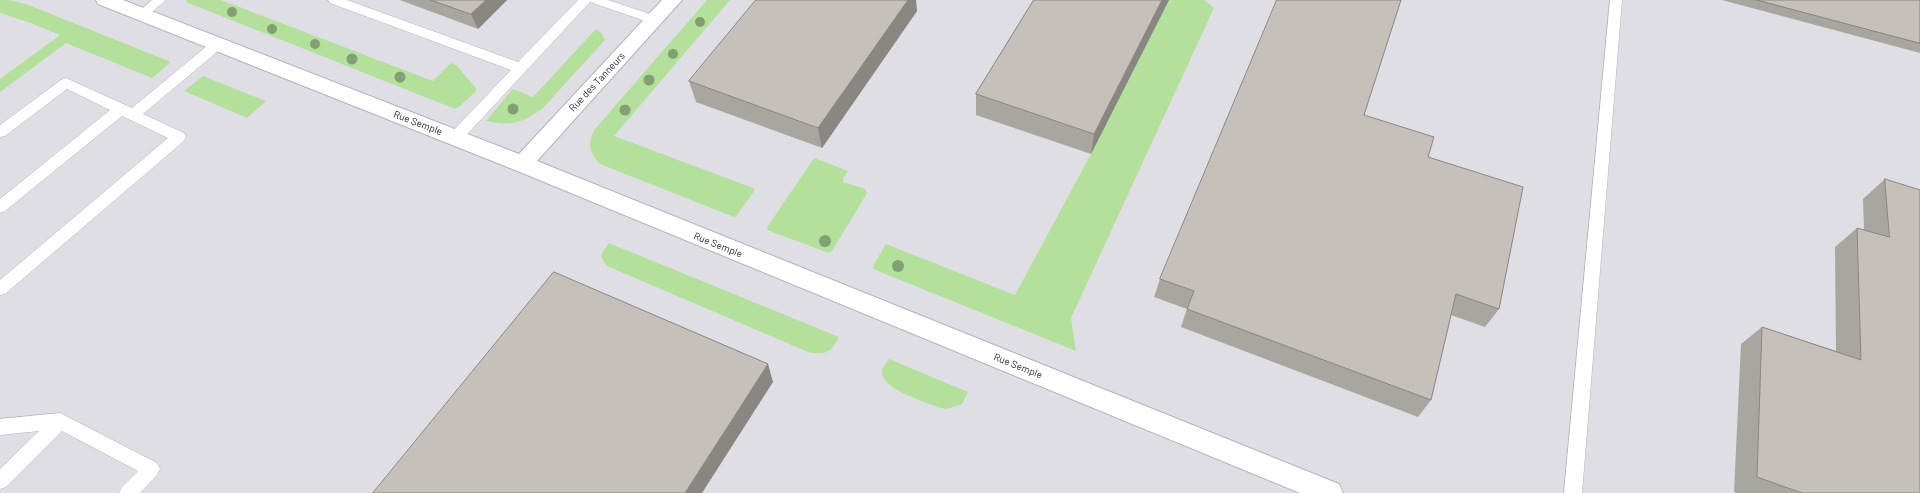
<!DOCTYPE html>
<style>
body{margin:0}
canvas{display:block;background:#ece6de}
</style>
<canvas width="1920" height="493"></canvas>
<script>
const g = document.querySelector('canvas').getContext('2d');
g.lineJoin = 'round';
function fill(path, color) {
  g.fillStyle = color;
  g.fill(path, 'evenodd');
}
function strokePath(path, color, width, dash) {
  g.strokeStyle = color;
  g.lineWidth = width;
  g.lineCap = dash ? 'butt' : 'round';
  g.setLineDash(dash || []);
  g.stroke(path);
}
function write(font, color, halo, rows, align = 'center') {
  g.font = font + ' Barlow,sans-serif';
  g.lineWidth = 3;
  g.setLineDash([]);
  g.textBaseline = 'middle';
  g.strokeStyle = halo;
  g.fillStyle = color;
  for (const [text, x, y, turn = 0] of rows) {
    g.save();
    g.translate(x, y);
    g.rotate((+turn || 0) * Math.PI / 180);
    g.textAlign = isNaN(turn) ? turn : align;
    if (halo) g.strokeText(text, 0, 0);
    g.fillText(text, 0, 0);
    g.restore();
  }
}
fill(new Path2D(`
 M0 0H1920V493H0Z`), '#e0dee5');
fill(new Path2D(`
 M0 0H10L26 4 171 62 152 78 66 43 0 92V79L60 35 33 24 0 13Z
 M187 0H221L433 81 451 63 456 65 476 88V91L460 106 455 109 186 2Z
 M707 0H730L614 136 753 188 755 190 737 215 734 217 600 164C589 152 587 144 595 129Z
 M1169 0H1204L1214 8 1071 318 1076 351 873 269 874 264 886 244 1015 295 1091 154Z
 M596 29 602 34 605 40 542 109C521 124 510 126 486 121L513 89 533 97Z
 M203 76 266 101 247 118 184 91Z
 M814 158 848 171 843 179V182L865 189 867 193 832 251 829 253 767 230 768 226Z
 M609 243 839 337C832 352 825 356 808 352L607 266 603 260 601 255Z
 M889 359 968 392 962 404 947 409 941 408C928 403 879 389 882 370 883 367 887 362 889 359Z`), '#b3e19c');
const lane = new Path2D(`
 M152 0H166L146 17H138L136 14Z
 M328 0H347L518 62 578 0H608L659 17 660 20 659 23 654 24 590 2 460 142 455 143 450 142 448 138 450 134 511 70 330 3Z
 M1610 0H1622L1582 493H1564Z
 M218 39 223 41 224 44 223 47 143 114 184 133 186 137 184 141 5 294 0 295V280L168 138 122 116 5 211 0 213V199L110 110 67 89 5 136 0 137V125L61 80 66 78 132 108 213 41Z
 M60 413 157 463 160 469 157 475 140 493H119L122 487 138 471 62 431 6 487 0 489V469L39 431 0 435V419Z`);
const street = new Path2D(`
 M96 0H123L519 154 662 0H682L537 161 1339 484 1343 493H1300L515 170 98 4Z`);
strokePath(lane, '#b1b4be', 1);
strokePath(street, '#b1b4be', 2);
fill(lane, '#fff');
fill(street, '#fff');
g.fillStyle = '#82a073';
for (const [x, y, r] of [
 [232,12,5],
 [700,22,5],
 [272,29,5],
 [315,44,5],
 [673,54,5],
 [352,59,5.5],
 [400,77,5.5],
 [649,80,5.5],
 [513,109,5.5],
 [625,110,5.5],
 [825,241,6],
 [898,266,6]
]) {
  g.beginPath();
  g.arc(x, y, r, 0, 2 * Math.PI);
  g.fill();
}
fill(new Path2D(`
 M400 0H507L478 29Z
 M1034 0H1169L1091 154 976 115V94Z
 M1722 0H1920V53Z
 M917 11 822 148 696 102 689 81Z
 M1364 115 1428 157 1499 309 1485 327 1451 315 1431 400 1418 417 1181 327 1187 309 1154 297 1160 279Z
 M1885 179 1920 493H1737L1734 492 1741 344 1762 327 1836 351 1835 247 1857 228 1864 230 1863 199Z`), '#a9a59f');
fill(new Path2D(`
 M486 0H507L478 29 471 14Z
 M908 0H916L917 11 822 148 818 128Z
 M1162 0H1169L1091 154 1094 134Z
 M768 364 773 382 702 493H685Z`), '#8a8682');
const building = new Path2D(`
 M431 0H486L471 14Z
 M756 0H908L818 128 689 81Z
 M1034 0H1162L1094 134 976 94Z
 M1277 0H1401L1364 115 1434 137 1428 157 1523 187 1499 309 1456 294 1431 400 1187 309 1194 291 1160 279Z
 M1757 0H1920V43Z
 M1885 179 1920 190V493H1802L1757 477 1762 327 1861 360 1857 228 1889 237Z
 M554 272 768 364 685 493H373Z`);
fill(building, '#c5c0b9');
strokePath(building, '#8a8682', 1);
write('10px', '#2b2b2b', '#fff', [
 ["Rue des Tanneurs",597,82,-47],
 ["Rue Semple",418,123,21],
 ["Rue Semple",718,245,22],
 ["Rue Semple",1018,366,22]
]);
</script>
